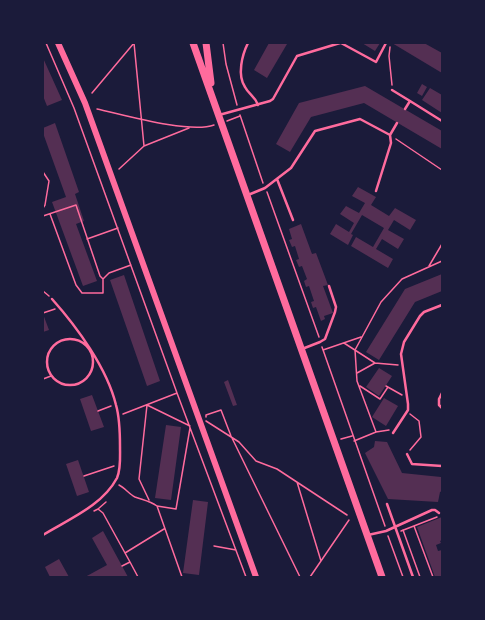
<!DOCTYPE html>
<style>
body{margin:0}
#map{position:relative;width:485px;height:620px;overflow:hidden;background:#1b1b3a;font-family:Raleway,sans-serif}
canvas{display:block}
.frame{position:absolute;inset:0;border:44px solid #1b1b3a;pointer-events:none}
</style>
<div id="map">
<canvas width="485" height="620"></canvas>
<div class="frame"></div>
</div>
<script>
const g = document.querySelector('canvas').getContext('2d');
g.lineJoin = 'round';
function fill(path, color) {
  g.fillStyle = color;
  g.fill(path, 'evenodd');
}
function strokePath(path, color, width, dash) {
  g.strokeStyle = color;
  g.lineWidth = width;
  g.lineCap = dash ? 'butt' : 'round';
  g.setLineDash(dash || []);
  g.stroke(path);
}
fill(new Path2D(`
 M269 43H290L287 44 267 78 254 70Z
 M362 43H380L375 51Z
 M392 43H424L442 53V73Z
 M43 58 62 100 47 106 43 96Z
 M422 84 427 87 422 96 417 93Z
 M365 86 442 131V149L364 103 311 117 290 152 276 144 299 103Z
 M430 88 442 95V113L422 100Z
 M55 123 79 192 75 194 84 221 76 224 97 281 83 286 52 202 66 197 43 133V128Z
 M358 187 376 197 371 205 389 216 395 208 416 220 410 230 394 220 388 230 404 239 398 249 382 239 376 249 393 259 388 268 351 246 356 237 373 247 384 228 362 215 351 234 353 235 348 245 330 234 336 224 349 232 354 223 340 214 346 206 359 213 365 203 352 196Z
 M301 224 312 254 316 253 328 285 323 286 333 313 324 316 325 319 321 321 316 307 313 308 311 302 314 301 309 286 306 287 304 281 307 279 302 266 299 267 296 260 299 259 295 246 292 247 289 240 292 239 289 229Z
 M442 274V291L415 302 379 360 366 352 405 289Z
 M124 275 160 381 147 386 110 280Z
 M43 314 49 330 43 332Z
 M379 368 392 376 379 396 366 387Z
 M228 380 237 405 233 406 224 382Z
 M92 395 104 427 91 431 80 399Z
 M384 398 398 406 386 426 372 417Z
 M166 425 181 427 171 500 155 498Z
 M375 441 387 442 402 473 441 477 442 491 440 492 438 502 388 499 365 453 374 447Z
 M78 460 89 492 77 496 66 464Z
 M193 500 208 502 199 575 183 573Z
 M442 517V540L440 541 441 543 436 545 438 551 442 550V577H435L417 527Z
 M103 531 128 577H85L107 565 92 538Z
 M59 559 69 577H50L45 567Z`), '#542f53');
strokePath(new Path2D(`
 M46 43 74 108 177 393 246 577
 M223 43 226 64 237 105
 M390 47 389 56 392 85
 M92 93 134 43
 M97 109C124 115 190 134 214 125
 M240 115 263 183
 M227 121 240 116
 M396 139 442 170
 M144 146 189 128
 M119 169 144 146 134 43
 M43 172 49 181 45 205 43 208
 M267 192 319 337
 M50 214 76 285 82 293H103V279L109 273 131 265
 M43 216 76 205 100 276 103 279
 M87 239 118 228
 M429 266 442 244
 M43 291 49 296
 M43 313 55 309
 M344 343 375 363 398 365
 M322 347 385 526
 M323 350 361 337
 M357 373 375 363
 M43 379 51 376
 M360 386 380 399 388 387
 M386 386 402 395
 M147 405 139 479 149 500
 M147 405 190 426
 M98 411 111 406
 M123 414 177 393
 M410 414 419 421 421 437 410 450
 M206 417V415L221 410 231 436 300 577
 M206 421 239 442 256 461 277 469 347 515
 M376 432 357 381 355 350 381 302 402 279 442 261
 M341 439 352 436
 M354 441 376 432 389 430
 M84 476 114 466
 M297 482 321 561
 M119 485C125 488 129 494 135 497 143 500 150 501 157 506L182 577
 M157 506 176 509 190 428
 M98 509 106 502
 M94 511 98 509 103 513 130 562
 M414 526 433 577
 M403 530 420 577
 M401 531 437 517
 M388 536 403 577
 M214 546 236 550
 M125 553 164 529
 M122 566 130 562 138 577
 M310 577 349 520`), '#ff6b9d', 1.5);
strokePath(new Path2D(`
 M248 43C242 55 237 75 245 87 249 95 255 96 258 105
 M341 43 376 62 386 43
 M392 90 410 101
 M405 109 410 101 442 121
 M219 115 270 101 273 99 297 56 340 43
 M277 179 293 220
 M376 191 391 143 390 135 397 123
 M248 195 265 188 291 168 315 131 360 119 390 135
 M47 362a23 23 0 1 1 46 0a23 23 0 1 1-46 0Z
 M302 349 320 342 325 339 335 312 336 307 329 286
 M442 393 439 399V405L442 408
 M393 433 408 410V404L401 354 404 342 420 316 424 312 442 305
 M407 454 412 464 442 466
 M387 504 413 577
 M43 535C69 519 102 506 117 478 121 469 120 457 120 447 120 433 120 419 116 405 107 368 77 327 52 299
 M368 535 386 531 432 510H435L439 513`), '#ff6b9d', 2.5);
strokePath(new Path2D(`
 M58 43 85 103 256 577`), '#ff6b9d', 6);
strokePath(new Path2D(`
 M193 43 382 577
 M206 43 211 83`), '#ff6b9d', 7);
</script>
